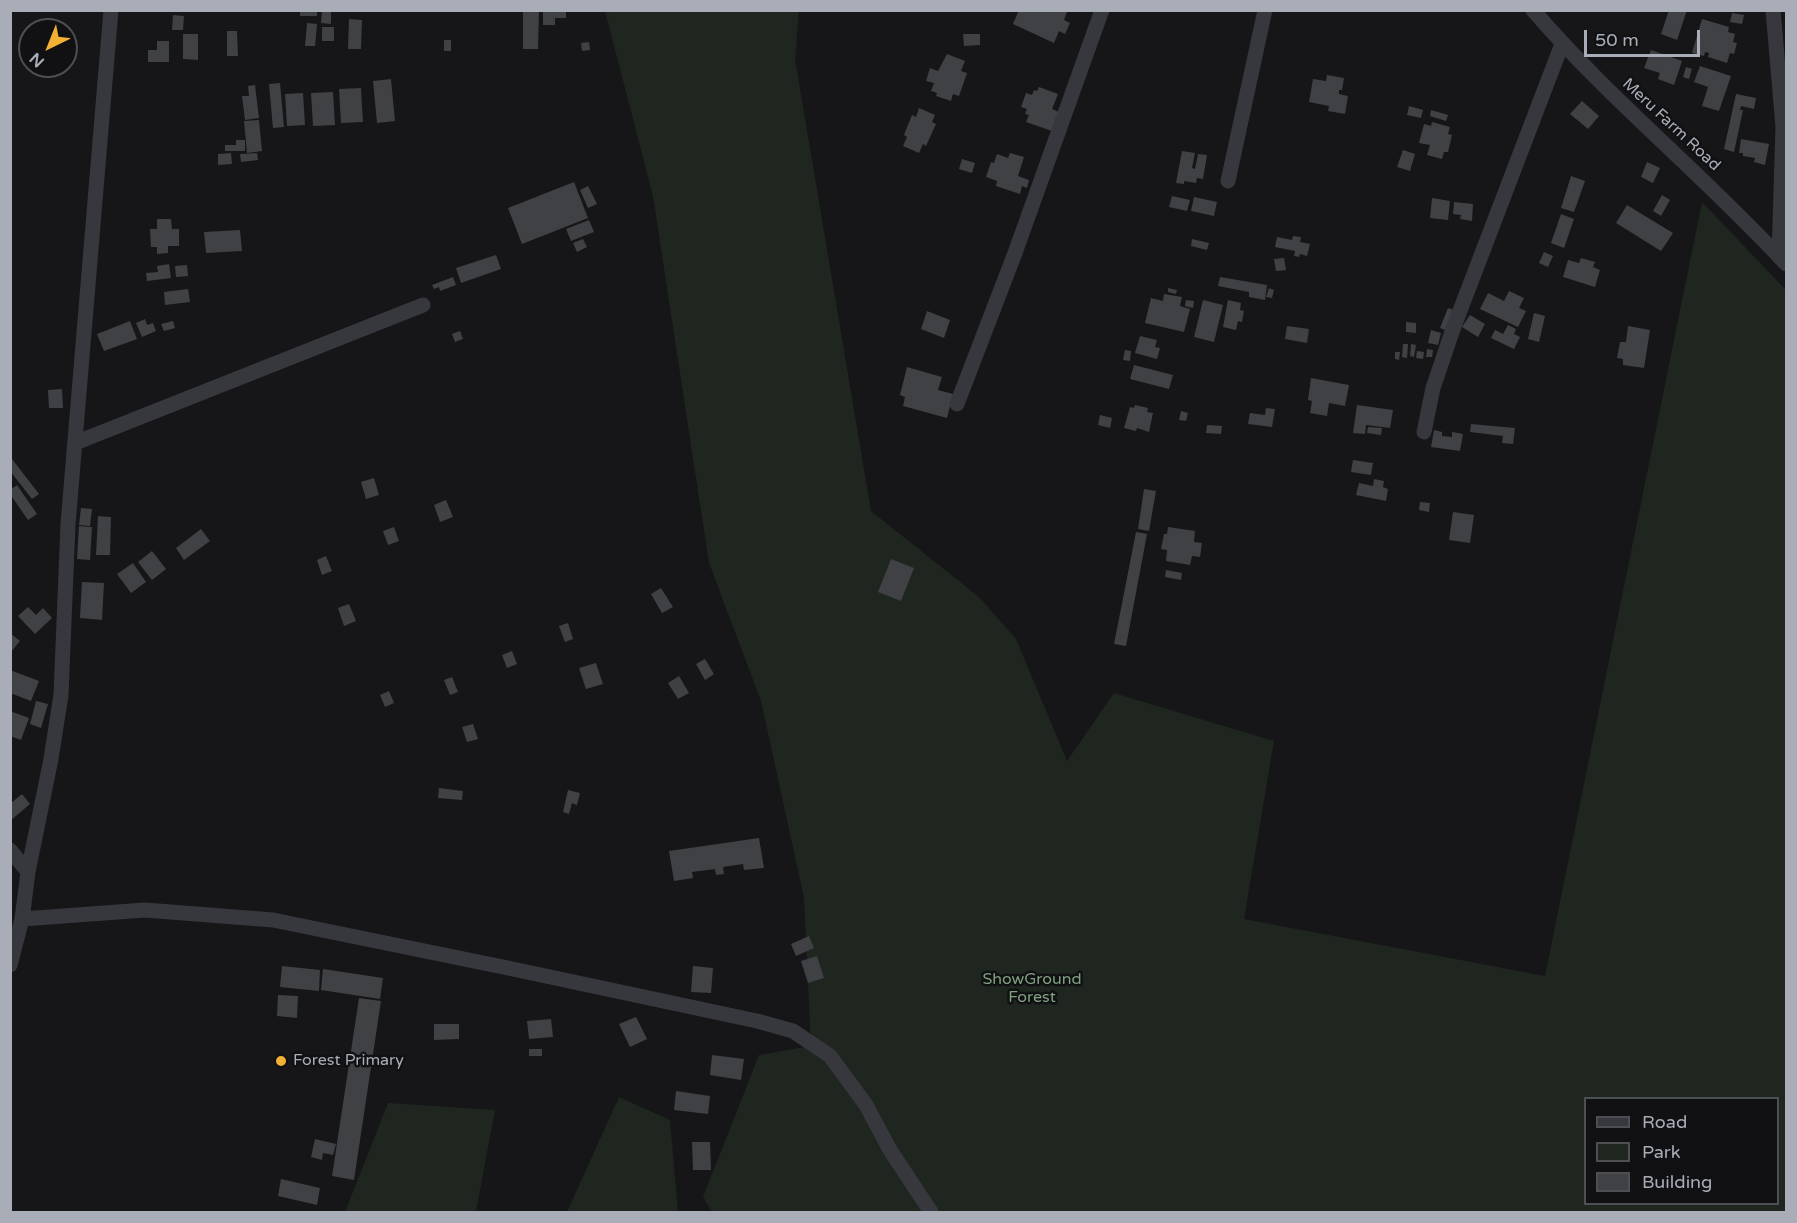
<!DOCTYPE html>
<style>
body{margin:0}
#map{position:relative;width:1797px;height:1223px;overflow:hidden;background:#161618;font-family:"Varela Round",sans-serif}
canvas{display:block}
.frame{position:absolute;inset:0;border:12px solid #a8adb8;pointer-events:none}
.legend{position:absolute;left:1584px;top:1097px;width:195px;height:108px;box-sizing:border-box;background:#111113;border:2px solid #4d4f55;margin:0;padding:8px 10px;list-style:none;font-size:18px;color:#a8adb8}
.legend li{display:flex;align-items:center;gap:12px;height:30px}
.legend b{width:30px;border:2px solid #4d4f55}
.north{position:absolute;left:18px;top:18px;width:60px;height:60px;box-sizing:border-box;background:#111113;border:2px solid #4d4f55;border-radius:50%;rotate:223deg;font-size:16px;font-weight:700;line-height:24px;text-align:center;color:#a8adb8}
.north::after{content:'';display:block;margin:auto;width:21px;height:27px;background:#f2b134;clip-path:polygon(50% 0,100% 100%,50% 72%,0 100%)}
.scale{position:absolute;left:1584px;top:30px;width:116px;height:27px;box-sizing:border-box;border:3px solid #a8adb8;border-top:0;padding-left:8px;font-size:18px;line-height:21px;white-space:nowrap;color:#a8adb8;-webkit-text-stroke:4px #111113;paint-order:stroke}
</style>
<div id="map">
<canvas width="1797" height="1223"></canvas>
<div class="frame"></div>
<ul class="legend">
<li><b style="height:8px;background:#37383d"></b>Road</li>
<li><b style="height:16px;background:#1e261f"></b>Park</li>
<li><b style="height:16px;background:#404145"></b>Building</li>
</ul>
<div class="north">N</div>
<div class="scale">50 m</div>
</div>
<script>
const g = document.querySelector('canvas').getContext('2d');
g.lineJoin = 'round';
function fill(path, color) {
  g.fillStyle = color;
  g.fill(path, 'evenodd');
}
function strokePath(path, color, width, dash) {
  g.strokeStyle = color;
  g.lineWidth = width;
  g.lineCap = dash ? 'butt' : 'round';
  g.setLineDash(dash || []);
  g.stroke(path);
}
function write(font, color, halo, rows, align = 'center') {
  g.font = font + ' "Varela Round",sans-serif';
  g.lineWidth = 5;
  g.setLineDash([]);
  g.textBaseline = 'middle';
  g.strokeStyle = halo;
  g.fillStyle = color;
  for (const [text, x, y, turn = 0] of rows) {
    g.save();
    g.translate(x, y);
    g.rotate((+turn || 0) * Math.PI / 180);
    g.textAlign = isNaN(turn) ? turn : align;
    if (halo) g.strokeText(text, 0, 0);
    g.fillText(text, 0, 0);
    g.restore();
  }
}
fill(new Path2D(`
 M605 11H799L795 59 871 511 979 597 1016 639 1067 761 1114 693 1274 741 1244 919 1545 976 1702 202 1786 290V1212H712L703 1197 759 1055 811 1046 804 898 761 701 709 563 653 196ZM1586 1098H1778V1204H1586Z
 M619 1097 670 1120 678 1212H567Z
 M388 1103 495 1110 476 1212H345Z`), '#1e261f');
fill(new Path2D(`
 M300 10H317V16H300Z
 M322 10H331V24L321 23Z
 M523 10H539L538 49H523Z
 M543 10H566V18H555V25H543Z
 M1019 10H1063L1067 12 1064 20 1070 23 1065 34 1059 31 1054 43 1013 24Z
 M1669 10H1687L1677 40 1661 34Z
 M1732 13 1744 15 1742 24 1730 22Z
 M173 15 184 16 183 30H172Z
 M349 19 362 20 361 49H348Z
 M1702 19 1729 27 1728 32 1735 34 1733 42 1737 43 1734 54 1730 53 1727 63 1708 57 1709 53 1705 52 1704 56 1692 53Z
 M307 23 317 24 315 46H305Z
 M322 27H334V41H322Z
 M227 31H237L238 56H227Z
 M183 34H198V60L183 59Z
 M963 34H980V45L964 46Z
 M444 40H451V51H444Z
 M157 41H169V62H148V50H157Z
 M589 42 590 50 582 51 581 43Z
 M1651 50 1682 61 1674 85 1658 79 1660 73 1644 68Z
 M947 54 965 61 961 71 967 73 959 96 953 94 951 101 936 96 937 93 931 91 934 83 926 81 930 68 938 71Z
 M1700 66 1731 76 1719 111 1702 106 1708 87 1694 82Z
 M1686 67 1692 69 1689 79 1683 77Z
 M1327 75 1344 78 1342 90H1339V94L1348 96 1345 114 1328 111 1329 106 1309 102 1313 79 1326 81Z
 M391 79 395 121 377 123 373 81Z
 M280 83 284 127 273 128 269 84Z
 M255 85 259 118 245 120 242 96H249L248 86Z
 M1039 87 1058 94 1052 109 1059 112 1052 131 1026 122 1029 115 1025 114 1027 109 1021 107 1026 93 1032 95 1034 90 1037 91Z
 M361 88 363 122 341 123 339 89Z
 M333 92 335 125 313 126 311 93Z
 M303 93 305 125 287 126 285 94Z
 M1736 94 1756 98 1754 109 1741 106 1740 110H1743L1734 152 1724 149Z
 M1582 101 1599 116 1588 129 1570 114Z
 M1409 106 1423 110 1421 118 1407 115Z
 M919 108 935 115 932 122 936 124 926 146 923 144 919 153 903 146 907 137 904 135 912 115 916 117Z
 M1431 110 1448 115 1446 121 1430 116Z
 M259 120 262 151 247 153 244 121Z
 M1432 122 1450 127 1448 134 1452 135 1448 152H1444L1442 159 1427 155 1430 145 1419 143 1424 124 1431 126Z
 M1741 139 1769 144 1765 165 1754 162 1755 158 1743 156V153H1739Z
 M236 140H245V151H225V145H236Z
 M1403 150 1415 154 1410 171 1397 167Z
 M1182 151 1195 153 1192 168 1195 169 1198 154 1207 155 1203 179 1197 178 1196 183 1184 181V184L1176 183Z
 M231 153 232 164 218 165V154Z
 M257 153 258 160 241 162 240 154Z
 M1010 153 1024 157 1018 176 1029 180 1027 188 1022 186 1020 194 996 186 997 181 986 177 991 162 994 163 997 154 1008 158Z
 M962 159 975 163 972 173 959 169Z
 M1647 162 1660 168 1653 183 1641 177Z
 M1571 176 1585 181 1574 212 1561 208Z
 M574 182 588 218 522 244 508 208Z
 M588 186 597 204 588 208 580 190Z
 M1662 195 1670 200 1661 216 1653 211Z
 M1172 196 1190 200 1187 211 1169 207Z
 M1194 197 1217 202 1214 216 1191 211Z
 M1432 198 1450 201 1448 220 1430 218Z
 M1454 202 1473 204 1472 221 1460 219 1461 215 1453 214Z
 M1627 205 1673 233 1661 251 1616 223Z
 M1561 214 1574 219 1564 248 1551 243Z
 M157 219H171L172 229H179V246H168V253L157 254V247H151L150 229H157Z
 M589 220 594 232 571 241 566 229Z
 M240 230 242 251 206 253 204 232Z
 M1293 236 1301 237 1300 242 1310 244 1307 256 1300 254 1299 257 1294 256 1295 251 1275 247 1277 237 1292 240Z
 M583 239 587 247 577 252 573 243Z
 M1192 239 1209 243 1207 250 1191 246Z
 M1544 252 1553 256 1548 267 1539 263Z
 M496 255 501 269 461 283 456 268Z
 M1284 258 1286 270 1276 271 1274 259Z
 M1581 258 1595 262 1593 267 1600 270 1595 287 1563 277 1568 260 1579 263Z
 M169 264 171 278 147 281 146 273 158 272 157 266Z
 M187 265 188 276 176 277 175 266Z
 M453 277 456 285 440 291 439 287 434 289 432 285Z
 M1220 277 1267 285 1265 300 1249 297V292L1218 286Z
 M1168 288 1177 290 1176 294 1168 292Z
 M1269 288 1274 290 1272 298 1266 297Z
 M188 289 190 302 165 305 164 292Z
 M1509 291 1524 298 1519 308 1526 311 1518 327 1480 309 1488 293 1504 301Z
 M1164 294 1182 297 1180 306 1190 309 1184 332 1145 323 1151 298 1163 301Z
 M1186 300 1194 301 1193 308 1185 306Z
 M1203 300 1223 305 1214 342 1194 337Z
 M1228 300 1241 303 1240 310 1244 311 1242 322 1238 321 1236 330 1223 327Z
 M1448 308 1457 311 1448 331 1440 328Z
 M927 311 950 320 944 338 921 329Z
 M1534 313 1545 316 1539 342 1528 339Z
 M1470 315 1485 324 1478 337 1462 327Z
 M145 319 147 325 153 323 156 331 142 337 136 323Z
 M130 321 137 339 104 351 97 334Z
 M173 321 175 328 164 331 161 324Z
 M1406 322 1416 323V333L1406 332Z
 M1508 325 1516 329 1514 334 1520 337 1514 349 1491 338 1495 330 1503 334Z
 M1287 326 1309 329 1307 343 1285 339Z
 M1628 326 1650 330 1644 368 1623 365V359L1617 358 1620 342H1626Z
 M1431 330 1441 333 1438 345 1428 343Z
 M460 331 463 339 455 342 452 334Z
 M1140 336 1157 340 1155 347 1160 348 1157 359 1135 353Z
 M1403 344H1408L1407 358 1402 357Z
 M1411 344 1416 345 1414 357 1410 356Z
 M1427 349 1433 350 1432 357H1426Z
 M1125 350 1131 351 1130 361 1123 360Z
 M1417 351 1424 352 1423 359 1416 358Z
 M1395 352H1400L1399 360 1395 359Z
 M1134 365 1173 375 1169 389 1130 379Z
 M907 367 942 377 938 390 953 394 947 418 903 406 905 397 900 395Z
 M1311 378 1349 385 1345 406 1329 403 1327 416 1310 413 1312 401 1308 400Z
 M62 389 63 408H49L48 390Z
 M1135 405 1148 408 1147 412 1153 413 1149 432 1137 428 1136 431 1124 428 1130 407 1134 408Z
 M1357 405 1393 410 1390 428 1366 425 1365 434 1353 433Z
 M1266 408 1275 409 1272 427 1248 424 1250 413 1265 415Z
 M1181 411 1188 413 1186 421 1179 420Z
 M1100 415 1112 418 1110 428 1098 425Z
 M1471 424 1515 428 1513 444 1502 443 1503 436 1470 432Z
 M1207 425 1222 426 1221 434 1206 433Z
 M1368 427 1382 428 1381 435 1367 433Z
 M1434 430 1442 432V436L1452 437V432L1463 434 1460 451 1431 447Z
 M12 459 39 494 32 499 10 471Z
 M1353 460 1373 463 1371 475 1351 472Z
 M374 478 379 495 366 499 361 482Z
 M1374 479 1384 481 1383 487 1388 489 1386 501 1356 495 1359 483 1373 486Z
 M17 485 37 514 28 520 10 494V490Z
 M1144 489 1156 491 1149 531 1138 529Z
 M446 500 453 517 440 522 434 505Z
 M1420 502 1430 503 1429 512 1419 510Z
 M81 508 92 509 90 526 79 525Z
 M1453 512 1474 515 1470 543 1449 540Z
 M98 516 111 517 110 555H96Z
 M79 526 92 527 90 560 77 559Z
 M394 527 399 541 388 545 383 531Z
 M1168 527 1195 531 1194 542 1202 543 1200 557 1192 556 1190 565 1166 561 1167 550 1161 549 1164 534H1167Z
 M201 529 210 541 184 560 176 548Z
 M1136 532 1147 534 1126 646 1114 644Z
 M152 551 166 569 152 580 138 562Z
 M326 556 332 571 322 575 317 560Z
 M891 559 914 568 901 601 878 592Z
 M133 563 146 582 131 593 117 574Z
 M1166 570 1182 573 1181 580 1165 577Z
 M82 582 104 583 102 620 80 618Z
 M661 588 673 607 662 613 651 594Z
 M349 604 356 621 344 626 338 608Z
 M28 607 36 615 43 608 52 618 35 634 18 616Z
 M568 623 573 639 565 642 559 626Z
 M10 633 20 641 10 653Z
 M512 651 517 664 507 668 502 655Z
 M705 659 714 674 705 680 696 664Z
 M596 663 603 684 586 689 579 668Z
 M10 670 39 681 31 701 10 693Z
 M679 676 689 693 678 699 668 683Z
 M452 677 458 692 450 695 444 680Z
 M389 691 394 703 385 707 380 695Z
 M36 701 48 704 41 728 30 724Z
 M10 711 29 718 21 740 10 736Z
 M473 724 478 739 467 742 462 727Z
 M439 788 463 791 462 800 438 798Z
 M568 790 580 793 577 805 572 803 569 814 563 812Z
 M22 794 30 804 10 821V804Z
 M759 838 764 868 744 870 743 864 723 867 724 874 716 875 715 869 692 872 693 878 674 881 669 851Z
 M809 936 814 948 796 956 791 944Z
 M817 956 824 978 808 983 801 961Z
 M282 966 320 970 319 991 280 987Z
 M693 966 713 968 711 993 691 992Z
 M323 969 383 978 380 999 321 990Z
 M278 995 298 996 297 1018 277 1016Z
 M359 998 381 1001 354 1180 332 1176Z
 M636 1017 647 1039 630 1047 619 1024Z
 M551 1019 553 1037 529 1039 527 1021Z
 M434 1024H459V1039L434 1040Z
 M529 1049H542V1056H529Z
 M712 1055 744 1059 741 1080 710 1075Z
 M676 1091 710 1096 708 1114 674 1110Z
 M315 1139 336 1144 333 1155 323 1153 322 1160 311 1157Z
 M692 1142H710L711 1170H693Z
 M281 1179 320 1188 317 1205 278 1196Z`), '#404145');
strokePath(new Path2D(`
 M1533 10C1611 101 1705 176 1786 264
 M1773 10 1783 127 1779 256
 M1228 181 1265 10
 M957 404 1015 253 1102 10
 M1424 432 1433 388 1453 329 1562 44
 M75 443 423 305
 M10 850 28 872
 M22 919 145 910 273 920 508 968 757 1021 793 1031 830 1056 866 1105 890 1150 931 1212
 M10 965 22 919 28 872 51 759 61 695 68 524 111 10`), '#37383d', 15);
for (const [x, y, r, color] of [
 [281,1061,6,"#f2b134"]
]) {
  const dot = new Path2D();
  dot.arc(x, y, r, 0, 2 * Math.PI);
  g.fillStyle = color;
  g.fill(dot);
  strokePath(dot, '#111113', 2);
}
write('16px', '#a8adb8', '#111113', [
 ["Meru Farm Road",1671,125,43]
]);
write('16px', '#7fa381', '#111113', [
 ["ShowGround",1032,980],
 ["Forest",1032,998]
]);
write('16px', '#a8adb8', '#111113', [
 ["Forest Primary",293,1061]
], 'left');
</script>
